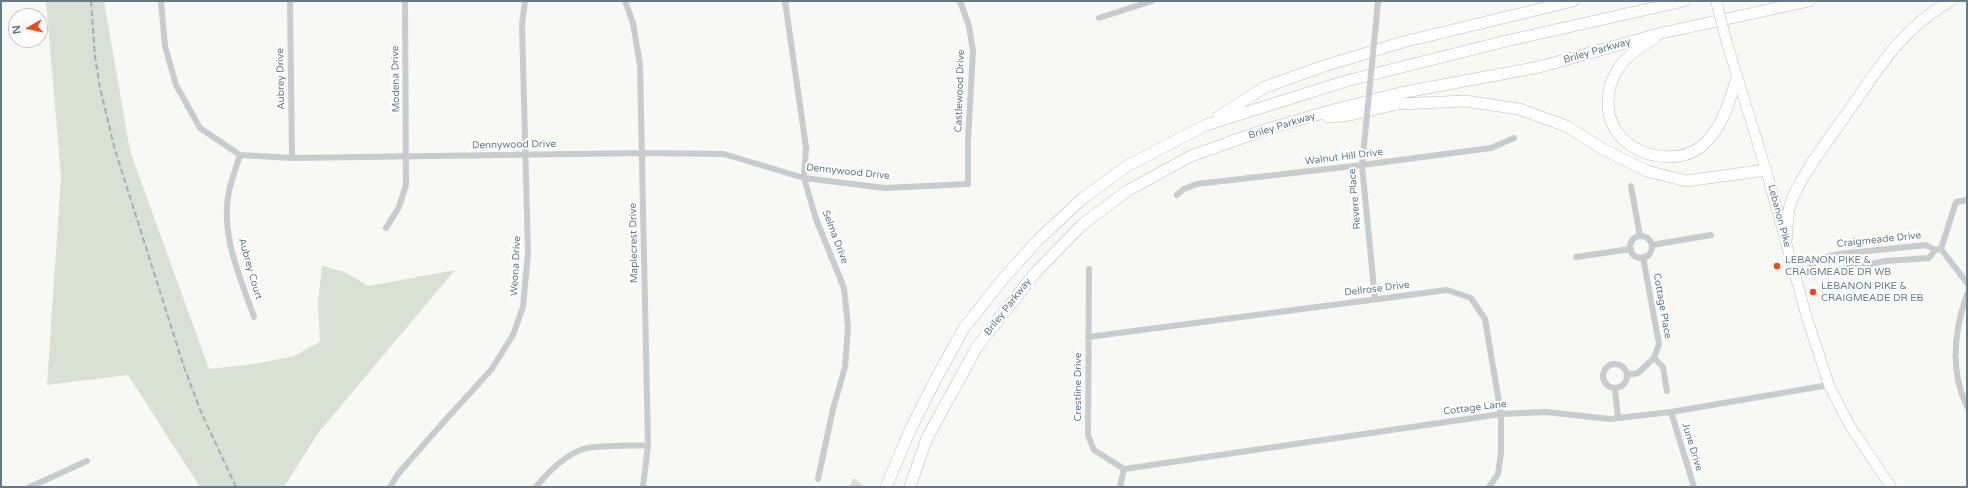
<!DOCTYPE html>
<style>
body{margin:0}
#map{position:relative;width:1968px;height:488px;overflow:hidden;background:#f8f8f5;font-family:"Varela Round",sans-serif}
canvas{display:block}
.frame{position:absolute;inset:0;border:2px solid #647989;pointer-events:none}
.north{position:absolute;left:8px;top:8px;width:40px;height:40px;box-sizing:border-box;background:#fff;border:1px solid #c1c9d0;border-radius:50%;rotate:262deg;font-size:11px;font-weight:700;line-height:16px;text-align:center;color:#647989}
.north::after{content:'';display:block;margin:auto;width:14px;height:18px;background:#f54818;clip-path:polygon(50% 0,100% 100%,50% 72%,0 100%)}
</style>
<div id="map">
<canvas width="1968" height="488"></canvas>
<div class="frame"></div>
<div class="north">N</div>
</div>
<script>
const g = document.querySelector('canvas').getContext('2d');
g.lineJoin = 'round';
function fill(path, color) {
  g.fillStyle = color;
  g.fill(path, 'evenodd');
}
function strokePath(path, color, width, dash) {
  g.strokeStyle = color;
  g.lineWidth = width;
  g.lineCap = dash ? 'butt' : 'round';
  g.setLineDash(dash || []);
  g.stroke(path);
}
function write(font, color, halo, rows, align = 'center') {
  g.font = font + ' "Varela Round",sans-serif';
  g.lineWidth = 4;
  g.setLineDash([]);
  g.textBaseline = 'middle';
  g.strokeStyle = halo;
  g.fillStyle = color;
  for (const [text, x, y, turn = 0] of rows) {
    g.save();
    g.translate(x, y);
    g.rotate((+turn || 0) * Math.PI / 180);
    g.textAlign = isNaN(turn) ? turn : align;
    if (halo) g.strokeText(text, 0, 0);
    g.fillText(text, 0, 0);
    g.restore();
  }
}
fill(new Path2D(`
 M46 1H104L130 151 209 369 254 364 294 356 320 342 318 303 322 266 344 272 369 286 455 270 319 432 284 487H200L128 375 47 385 61 177Z
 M854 478 865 487H849Z`), '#d9e1d5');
const primary = new Path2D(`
 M1727 43 1766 170 1807 318 1829 385 1850 426 1891 487`);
const highway = new Path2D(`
 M1655 38C1642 46 1626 56 1618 69 1604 90 1604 121 1623 139 1645 160 1685 164 1706 142 1724 125 1730 99 1737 77
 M1218 117 1265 87 1324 66 1403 42 1573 1
 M1328 117 1350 115 1398 104 1465 101 1519 109 1566 126 1603 149 1647 171 1686 181 1766 170
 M1786 242C1787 230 1787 217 1790 205 1799 178 1826 143 1843 119 1877 72 1897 32 1950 1
 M886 487 911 428 938 375 964 328 1003 279 1038 240 1083 198 1127 166 1206 125 1346 81 1506 41 1684 1
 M910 487 927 438 977 347 1035 273 1083 224 1127 191 1191 156 1264 130 1333 110 1400 93 1539 67 1662 33 1809 1`);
strokePath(primary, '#bbbfc3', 11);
strokePath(highway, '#babec1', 12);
strokePath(new Path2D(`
 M161 1 165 46 176 85 200 128 240 155 292 158 643 153 724 154 804 178 885 188 968 184V140L973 51 969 26 960 1
 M290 1 292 158
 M625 1 633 23 640 65 648 445 643 487
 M785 1 806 147 804 178 816 219 844 288 848 327 845 367 833 409 818 479
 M1099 18 1152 1
 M1375 33 1378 1
 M1366 125 1362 165 1375 299
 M240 155C236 167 232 179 229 191 220 234 240 277 254 317
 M1631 186 1640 236
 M1177 195 1184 189 1197 184 1362 165 1491 148 1514 138
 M386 228 399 207 406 185 405 1
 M1630 247a11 11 0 1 1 22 0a11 11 0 1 1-22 0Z
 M1652 245 1711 235
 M1941 249 1956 202 1967 200
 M1576 257 1631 249
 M1643 257 1659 344 1654 358 1663 367 1667 391
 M1089 269 1088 435 1094 450 1124 469 1120 487
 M1805 272 1818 259 1839 254 1926 245 1935 250
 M1795 275 1805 272 1821 273 1886 261 1929 258 1935 250 1941 249 1967 283
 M1967 294C1954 331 1950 371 1967 407
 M1088 337 1447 290 1471 298 1485 319 1501 414V453L1498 474 1489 487
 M1603 376a12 12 0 1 1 24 0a12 12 0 1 1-24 0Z
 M1627 375 1638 373 1654 358
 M1615 389 1618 418
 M1671 412 1694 487
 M1124 469 1501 414 1546 412 1610 419 1671 412 1829 385
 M30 487 87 461
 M390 487 398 474 440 426 491 370 513 335 523 307 528 253 522 24 525 1
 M536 487C549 471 564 456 583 449 596 445 633 446 648 445`), '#c8cccf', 6);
strokePath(primary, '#fff', 10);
strokePath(highway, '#fff', 11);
strokePath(new Path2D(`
 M91 1 95 57 100 88 115 150 184 367 201 412 236 487`), '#a7aeb4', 2, [6, 3]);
const primaryBridge = new Path2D(`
 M1716 1 1727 43`);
strokePath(primaryBridge, '#bbbfc3', 11, []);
strokePath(new Path2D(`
 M1366 125 1375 33`), '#c8cccf', 6);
strokePath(primaryBridge, '#fff', 10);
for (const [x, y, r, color] of [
 [1777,266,4,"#f54818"],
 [1813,292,4,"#f54818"]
]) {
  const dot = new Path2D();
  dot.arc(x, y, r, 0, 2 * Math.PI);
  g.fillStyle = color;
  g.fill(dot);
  strokePath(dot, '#fff', 1.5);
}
write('10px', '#647989', '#fff', [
 ["Briley Parkway",1597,51,-16],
 ["Aubrey Drive",281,79,-91],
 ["Modena Drive",396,79,-91],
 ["Castlewood Drive",960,91,-88],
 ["Briley Parkway",1282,126,-17],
 ["Dennywood Drive",514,145,-1],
 ["Walnut Hill Drive",1344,157,-7],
 ["Dennywood Drive",848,172,6],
 ["Revere Place",1355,199,-95],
 ["Lebanon Pike",1779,216,75],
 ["Selma Drive",835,237,69],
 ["Craigmeade Drive",1879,240,-6],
 ["Maplecrest Drive",634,243,-91],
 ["Weona Drive",516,266,-87],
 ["Aubrey Court",250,269,74],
 ["Dellrose Drive",1377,289,-7],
 ["Cottage Place",1662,306,80],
 ["Briley Parkway",1008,307,-52],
 ["Crestline Drive",1078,387,-90],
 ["Cottage Lane",1475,408,-7],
 ["June Drive",1692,447,73]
]);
write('10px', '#647989', '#fff', [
 ["LEBANON PIKE &",1785,260],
 ["CRAIGMEADE DR WB",1785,272],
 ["LEBANON PIKE &",1821,286],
 ["CRAIGMEADE DR EB",1821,298]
], 'left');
</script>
